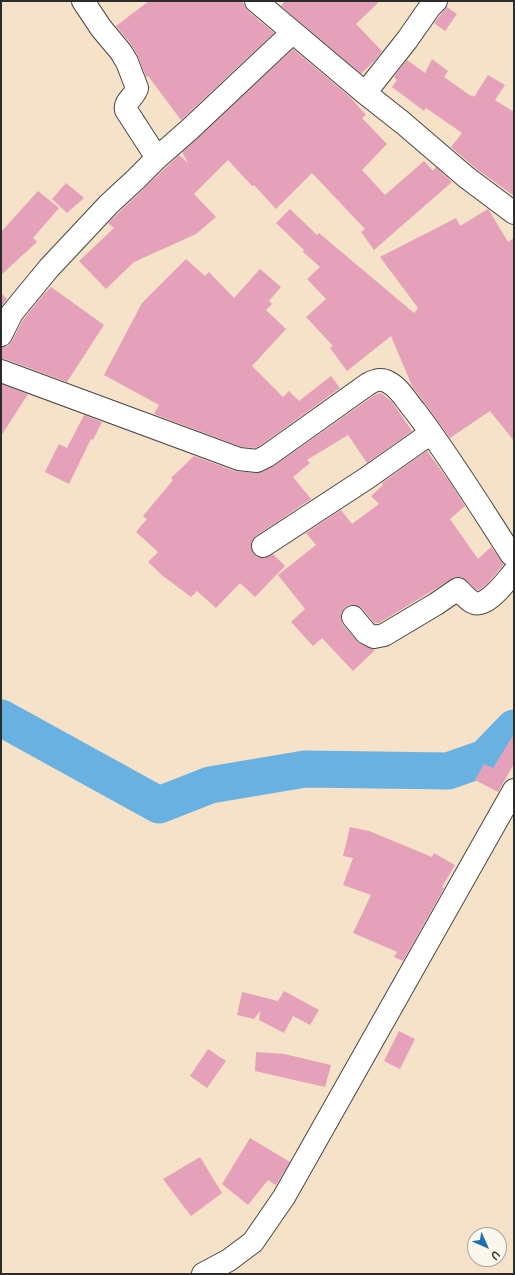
<!DOCTYPE html>
<style>
body{margin:0}
#map{position:relative;width:515px;height:1275px;overflow:hidden;background:#f5e2c8;font-family:Pangolin,sans-serif}
canvas{display:block}
.frame{position:absolute;inset:0;border:2px solid #2b2b2b;pointer-events:none}
.north{position:absolute;left:467px;top:1227px;width:40px;height:40px;box-sizing:border-box;background:#fbf7ec;border:1px solid #a8a59f;border-radius:50%;rotate:135deg;font-size:11px;font-weight:700;line-height:16px;text-align:center;color:#2b2b2b}
.north::after{content:'';display:block;margin:auto;width:14px;height:18px;background:#1f6fb2;clip-path:polygon(50% 0,100% 100%,50% 72%,0 100%)}
</style>
<div id="map">
<canvas width="515" height="1275"></canvas>
<div class="frame"></div>
<div class="north">U</div>
</div>
<script>
const g = document.querySelector('canvas').getContext('2d');
g.lineJoin = 'round';
function strokePath(path, color, width, dash) {
  g.strokeStyle = color;
  g.lineWidth = width;
  g.lineCap = dash ? 'butt' : 'round';
  g.setLineDash(dash || []);
  g.stroke(path);
}
function fill(path, color) {
  g.fillStyle = color;
  g.fill(path, 'evenodd');
}
strokePath(new Path2D(`
 M1 718 159 805 210 785 305 769 448 771 485 758 514 728`), '#69b1e1', 37);
fill(new Path2D(`
 M149 1H242L248 11 274 33 181 120 148 76 146 77 138 56 131 44 116 26Z
 M285 1H380L356 24 382 51 375 60 361 74 281 6Z
 M447 7 457 14 445 31 434 23Z
 M293 49 350 97 366 115 362 118 387 144 362 170 385 195 424 161 433 171 436 167 452 182 374 250 361 232 365 229 312 173 276 209 254 185 252 186 228 160 194 194 216 217 196 234 134 262 106 289 79 261 114 228 108 223 179 155 188 163 182 152Z
 M432 59 448 71 444 77 471 96 472 95 474 97 488 75 505 85 495 100 514 112V196L474 167 451 147 462 133 426 108 424 111 392 87 397 80 394 77 407 60 425 73Z
 M66 183 84 198 67 213 52 199Z
 M38 191 59 208 33 238 37 242 1 275V232Z
 M290 209 317 235 319 233 414 313 418 308 380 257 456 218 460 226 488 209 489 210 508 242 514 238V441L490 411 450 438 412 386 391 336 347 371 330 348 333 346 306 317 326 299 307 279 320 267 303 252 304 250 276 223Z
 M186 259 205 276 209 272 234 298 260 269 281 287 269 301 272 304 266 310 286 329 252 366 283 397 289 391 299 401 331 376 340 388 261 445 255 448 242 447 154 414 159 405 104 375 142 303Z
 M51 287 104 325 67 382 5 359H1V347L8 346 12 341 23 320 44 294Z
 M1 293 7 299 1 307Z
 M1 384 28 394 1 436Z
 M381 393 392 402 412 431 367 463 348 435 307 460 310 463 293 477 311 499 256 536 252 541 251 547 253 553 257 557 264 558 273 554 285 566 255 597 240 583 216 608 197 591 191 597 163 576 148 562 158 552 136 532 147 519 143 516 173 480 171 478 194 456 235 471 256 473 262 472 274 466 375 395Z
 M84 415 102 422 93 440 91 439 69 484 45 472 59 444 67 448Z
 M427 451 451 484 465 506 450 519 478 559 491 547 504 564 487 584 479 590H476L462 577H455L379 623H374L363 609 358 606 351 605 345 607 341 613V619L343 625 360 644 375 650 353 671 322 638 313 646 291 622 305 609 278 575 316 545 306 533 341 510 352 524 379 504 371 496 383 485 382 483Z
 M514 734V764L498 792 475 780 484 764 493 768Z
 M350 827 369 831 432 857 434 853 455 865 442 887 444 888 403 961 394 957 397 952 353 933 371 895 343 885 353 858 343 856Z
 M284 991 319 1010 310 1025 293 1016 284 1033 259 1020 260 1011 254 1019 237 1015 242 992 278 1001Z
 M399 1031 415 1039 400 1069 384 1061Z
 M208 1049 226 1061 207 1088 190 1076Z
 M256 1052 284 1054 331 1065 325 1087 255 1071Z
 M250 1138 290 1162 276 1185 268 1180 248 1205 222 1184Z
 M200 1157 222 1193 191 1216 163 1179Z`), '#e6a1ba');
const street = new Path2D(`
 M83 1 101 28 121 52 127 62 137 88C135 97 124 101 126 110L157 158
 M256 1 365 93 403 123 466 177 514 213
 M365 93 407 40 430 7 436 1
 M1 335 12 313 49 268 109 204 136 179 157 158 190 129 293 32
 M1 371 239 459 257 461 267 456 368 384C375 380 381 378 388 382 400 388 407 402 415 411 450 457 480 506 511 554L514 556
 M263 546 367 478 431 433
 M353 617 366 633 374 637 384 635 436 604 458 589C462 593 467 599 472 602 486 610 506 581 514 572
 M203 1274 229 1260 253 1242 284 1197 514 790`);
strokePath(street, '#494643', 24);
strokePath(street, '#fff', 22);
</script>
